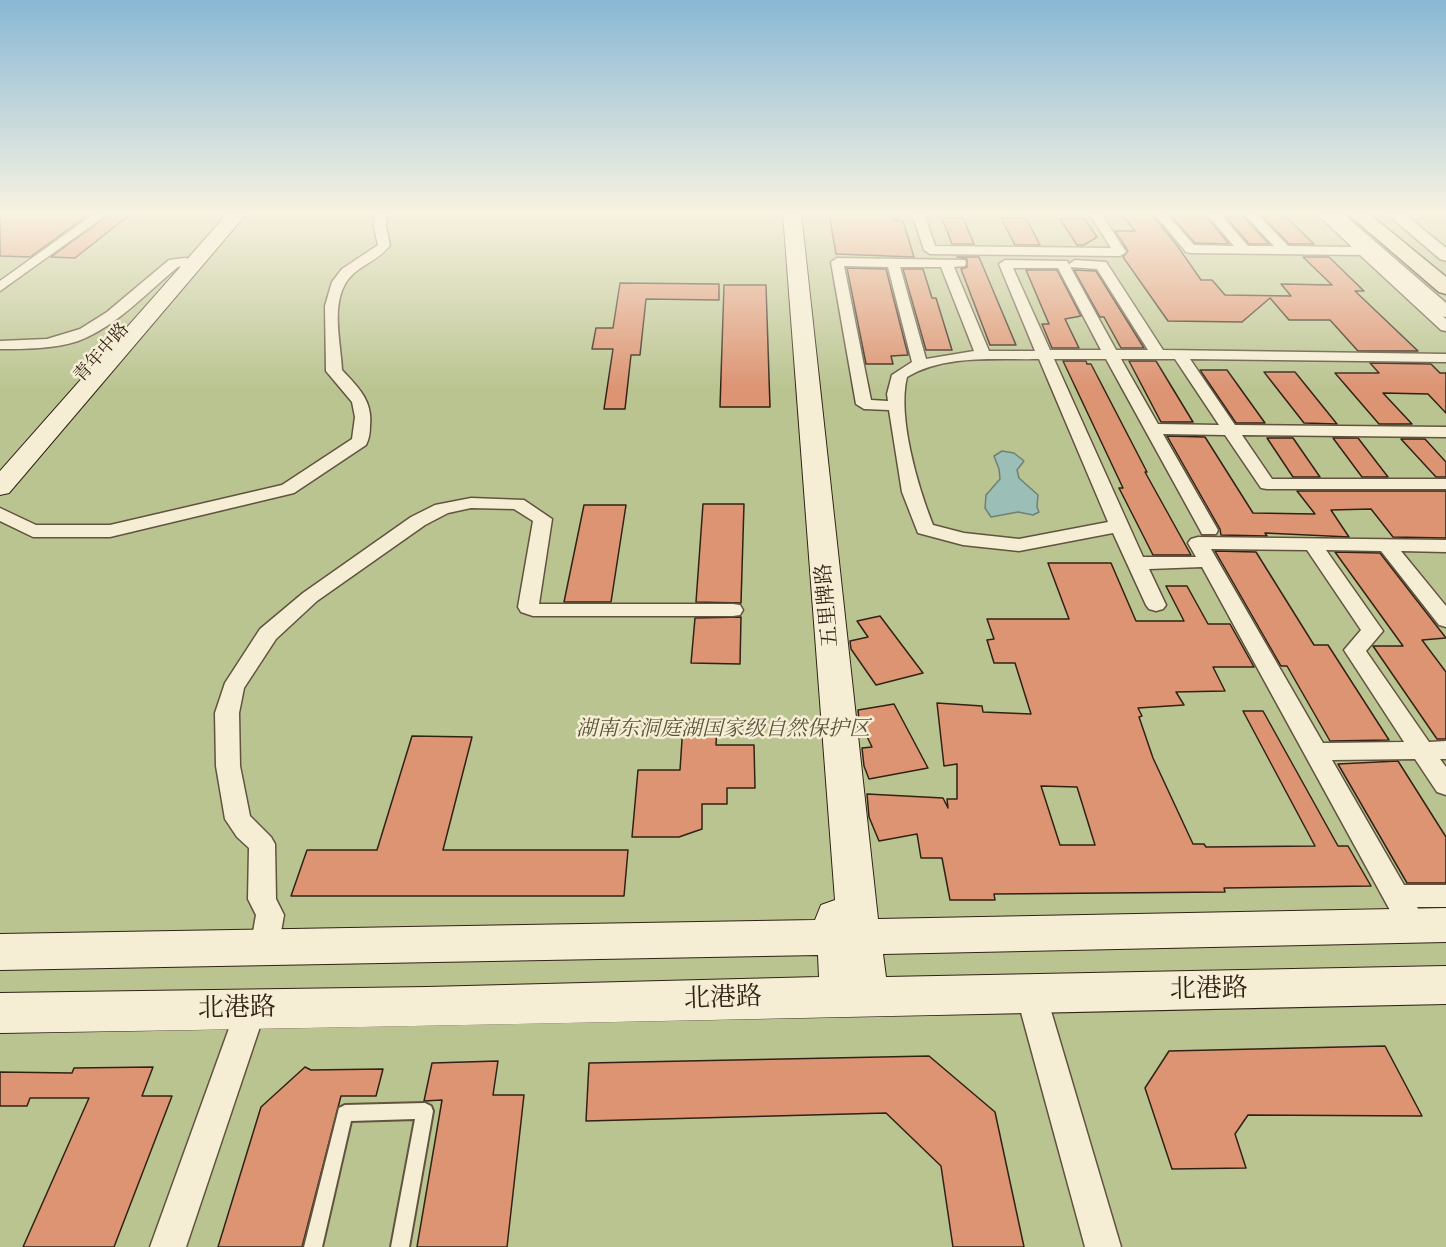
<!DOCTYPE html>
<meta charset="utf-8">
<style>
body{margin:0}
canvas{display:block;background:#f0e5bf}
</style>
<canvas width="1446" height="1247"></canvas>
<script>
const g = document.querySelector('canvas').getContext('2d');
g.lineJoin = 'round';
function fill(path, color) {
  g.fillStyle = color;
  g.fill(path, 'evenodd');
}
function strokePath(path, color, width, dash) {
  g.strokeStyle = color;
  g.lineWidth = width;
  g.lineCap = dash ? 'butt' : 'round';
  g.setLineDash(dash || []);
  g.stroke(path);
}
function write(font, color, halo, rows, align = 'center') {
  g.font = font + ' "IM FELL Great Primer","Noto Serif SC",serif';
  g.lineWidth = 5;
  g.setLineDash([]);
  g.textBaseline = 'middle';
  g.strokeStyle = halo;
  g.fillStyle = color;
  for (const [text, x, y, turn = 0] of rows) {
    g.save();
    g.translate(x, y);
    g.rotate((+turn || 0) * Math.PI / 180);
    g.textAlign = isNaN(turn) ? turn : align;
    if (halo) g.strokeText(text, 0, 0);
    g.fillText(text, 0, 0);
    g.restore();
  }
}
fill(new Path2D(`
 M0 213H1446V1247H0Z`), '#bac491');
const water = new Path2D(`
 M1002 451 1014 453 1024 461 1017 470 1019 478 1038 495 1037 507 1039 512 1033 515 1018 512 991 517 985 508 986 495 1000 479 999 469 994 456Z`);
fill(water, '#9bbeb6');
strokePath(water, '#718076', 1.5);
const building = new Path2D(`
 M0 213H91L30 257 0 256Z
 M111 213H132L75 258 51 257Z
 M829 213H892L895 221H903L914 257 836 254Z
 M1120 213H1151L1176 244 1201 280H1212L1225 295 1291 296 1281 284 1332 285 1303 257H1329L1364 291H1355L1418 351H1358L1330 320H1289L1270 298 1242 322 1168 321 1123 257 1128 251 1115 231H1135Z
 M1260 214H1283L1314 244H1289Z
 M1171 216H1206L1229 244 1195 243Z
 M1225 216H1243L1269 244H1249Z
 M942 218H963L974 244H952Z
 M1001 218H1026L1040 245H1015Z
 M1060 219H1085L1097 237 1084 245H1077Z
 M957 257H979L1016 345H990L961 269 967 267V259Z
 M847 268 886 269 908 355 891 356 893 364H866Z
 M903 269H923L932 298H936L952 350H926Z
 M1026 270H1057L1081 316 1065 319 1079 348H1052L1042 324H1049Z
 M1074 270 1096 271 1144 348H1121L1104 317H1100Z
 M620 283 719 284V300L646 299 640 355H631L625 409H604L613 349H592L596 328H613Z
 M724 285H766L770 407H720Z
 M1063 361H1086L1087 364H1091L1147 472H1145L1191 555H1153L1119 488H1123Z
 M1129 361H1156L1193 422H1161Z
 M1370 363 1431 364 1440 373H1446V413L1428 394 1383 393 1412 424H1379L1335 373H1379Z
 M1200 370H1227L1265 423H1236Z
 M1264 372H1295L1337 424 1304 423Z
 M1167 436 1205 437 1253 513 1315 514 1297 491H1446V538L1393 537 1371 509 1331 510 1349 537 1265 533 1267 536 1221 535 1220 529Z
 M1267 438H1293L1320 477H1293Z
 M1333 438H1358L1388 477H1362Z
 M1401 439H1425L1446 462V477H1436Z
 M703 504H744L741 603 696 602Z
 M584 505H626L611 602H564Z
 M1215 551 1256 552 1314 645H1328L1389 740 1330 741 1287 666H1281Z
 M1335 552 1380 553 1446 638 1422 640 1446 672V739H1437L1373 646H1403Z
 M1048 563H1111L1136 621H1184L1166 586H1187L1208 624H1230L1254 667H1213L1225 691 1176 692 1184 705 1138 708 1142 716 1139 717 1153 758 1193 844H1204L1206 847 1315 846 1243 711H1263L1338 846H1348L1371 886 1224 888 1225 892 994 894 995 900H950L942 858H921L917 834 879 841 869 817 867 794 943 798 948 808 947 799H957V764L944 766 937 703 982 706 983 712 1031 714 1015 663H994L987 640 994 639 987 619H1069ZM1041 786 1077 787 1095 845H1060Z
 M880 616 923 673 876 685 851 649 850 641 868 637 857 621Z
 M741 617 740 664 691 663 695 618Z
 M894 704 928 768 869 779 864 766 862 748 872 747 859 720 858 710Z
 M683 725H717L716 745H754L755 788H727V804H702V829L679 837H632L638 770H680Z
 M412 736 472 737 443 850H628L624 896H291L307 850H377Z
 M1398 761 1446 837V883H1407L1338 764Z
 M1385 1046 1422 1116 1248 1115 1235 1134 1246 1168 1172 1169 1145 1088 1169 1051Z
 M929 1056 995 1112 1024 1247H953L941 1166 886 1113 586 1121 589 1063Z
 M498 1061 493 1095H524L507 1247H417L442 1100 424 1101 432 1063Z
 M153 1067 142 1096H172L114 1247H23L89 1098H30L27 1106H0V1072L72 1073 74 1068Z
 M305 1067 311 1070 383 1069 376 1096H341L302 1247H218L261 1107Z`);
fill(building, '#dc9473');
strokePath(building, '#322215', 1.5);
const service = new Path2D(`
 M425 1103 431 1106 433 1111 409 1247H391L415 1119 351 1121 322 1247H304L339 1108 345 1105Z`);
const minor = new Path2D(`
 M95 213H109L0 291V281Z
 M375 213H387L386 227 390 245C380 259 365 263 353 274 328 297 341 341 342 370 358 387 373 401 370 426 370 433 369 439 366 445L294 493 110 537H33L0 521V508L36 525H110L282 485 352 439 355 417 352 402 326 371 325 306 332 282 342 269 378 245 374 227Z
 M912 213H924L935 246 1111 248 1089 213H1101L1126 252 1120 256 930 254 924 250Z
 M1154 213H1166L1194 245 1234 246 1206 213H1219L1248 246H1274L1243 213H1256L1288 246 1352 247 1316 213H1329L1366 247 1380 248 1382 251 1380 254 1375 255 1446 319V331L1441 330 1360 255 1190 253 1186 252Z
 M185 258 190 259 191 262 190 265 178 267C147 292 116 327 78 341 53 349 26 349 0 349V341L47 339 80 329 107 312 169 260Z
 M837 258 965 260 966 263 965 266 954 267 989 351H1035L999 264 1005 260 1067 261 1116 350H1148L1097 269 1070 267 1069 264 1075 260 1106 262 1163 350 1446 354V362L1190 359 1235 425 1446 427V437L1242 435 1272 479H1446V489H1267L1261 488 1225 435 1163 434 1218 530 1216 534H1202L1200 530 1106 359H1054L1143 557H1196L1188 543 1191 539 1198 537 1446 540V552L1401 551 1446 606V627L1439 625 1381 551 1326 550 1383 631 1366 651 1429 742 1446 741V759H1440L1446 767V795L1437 792 1415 759 1332 760 1404 885H1446V907H1417L1427 926 1423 934 1413 938 1403 934 1202 567 1149 569 1166 605 1163 609 1156 611 1149 609 1146 605 1113 533 1019 551 963 545 918 533 902 492 889 410 864 409 856 404 831 262ZM844 266 888 267 912 362 892 375 887 394 888 401 871 400ZM900 267H941L974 351 926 359ZM1013 268H1058L1101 350H1050ZM1039 359 1108 522 1019 539 964 533 933 525C918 487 897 417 907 377 945 354 996 360 1039 359ZM1121 359H1175L1219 425 1158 424ZM1211 549 1307 550 1361 630 1344 650 1404 742 1323 743Z
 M471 498 524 500 552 519 539 604H733L740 605 743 610 740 615 733 616H533L521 612 518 607 533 521 514 509 471 508 448 513 425 525 317 601 276 639 244 688 239 713 240 766 250 816 271 837 275 844 276 899 284 915 281 932 269 958 259 961 249 958 245 949 253 932 256 915 248 899 249 848 237 837 225 819 216 766 215 713 225 683 260 629 303 593 411 517 435 505Z
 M1031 981 1041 985 1046 994 1121 1247H1085L1016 994 1021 985Z
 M251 996 262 1000 266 1009 186 1247H150L236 1009 240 1000Z`);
const tertiary = new Path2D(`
 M1326 213H1342L1446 303V317L1440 316Z
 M1386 213H1403L1446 248V261L1440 259Z`);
const secondary = new Path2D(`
 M228 213H247L9 493 0 495V471Z
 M783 213H801L878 919 1446 908V942L883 954 886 977 1446 966V1004C964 1014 482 1026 0 1033V993L427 987 819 977 818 955 0 970V934L815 920 821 905 835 900Z`);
const primary = new Path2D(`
 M1347 213H1368L1446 277V294L1439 292Z`);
strokePath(service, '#625340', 4);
strokePath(minor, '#625340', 3);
strokePath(tertiary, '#625340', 3);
strokePath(secondary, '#322215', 2);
strokePath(primary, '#322215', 3);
fill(service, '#f5eed5');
fill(minor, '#f5eed5');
fill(tertiary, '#f5eed5');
fill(secondary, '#f5eed5');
fill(primary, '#f0e5bf');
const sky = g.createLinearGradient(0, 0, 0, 388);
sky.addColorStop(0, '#89b8d4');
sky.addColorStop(0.55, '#f8f3e2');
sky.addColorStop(1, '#f8f3e200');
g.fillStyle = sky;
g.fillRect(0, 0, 1446, 388);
write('18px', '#322215', '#f5eed5', [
 ["青年中路",102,353,-48]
]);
write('21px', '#322215', '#f5eed5', [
 ["五里牌路",828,605,-95]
]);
write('italic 21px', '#5b533a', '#f5eed5', [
 ["湖南东洞庭湖国家级自然保护区",723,730]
]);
write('26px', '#322215', '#f5eed5', [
 ["北港路",1209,990,-1],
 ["北港路",723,999,-2],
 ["北港路",237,1009,-1]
]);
</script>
